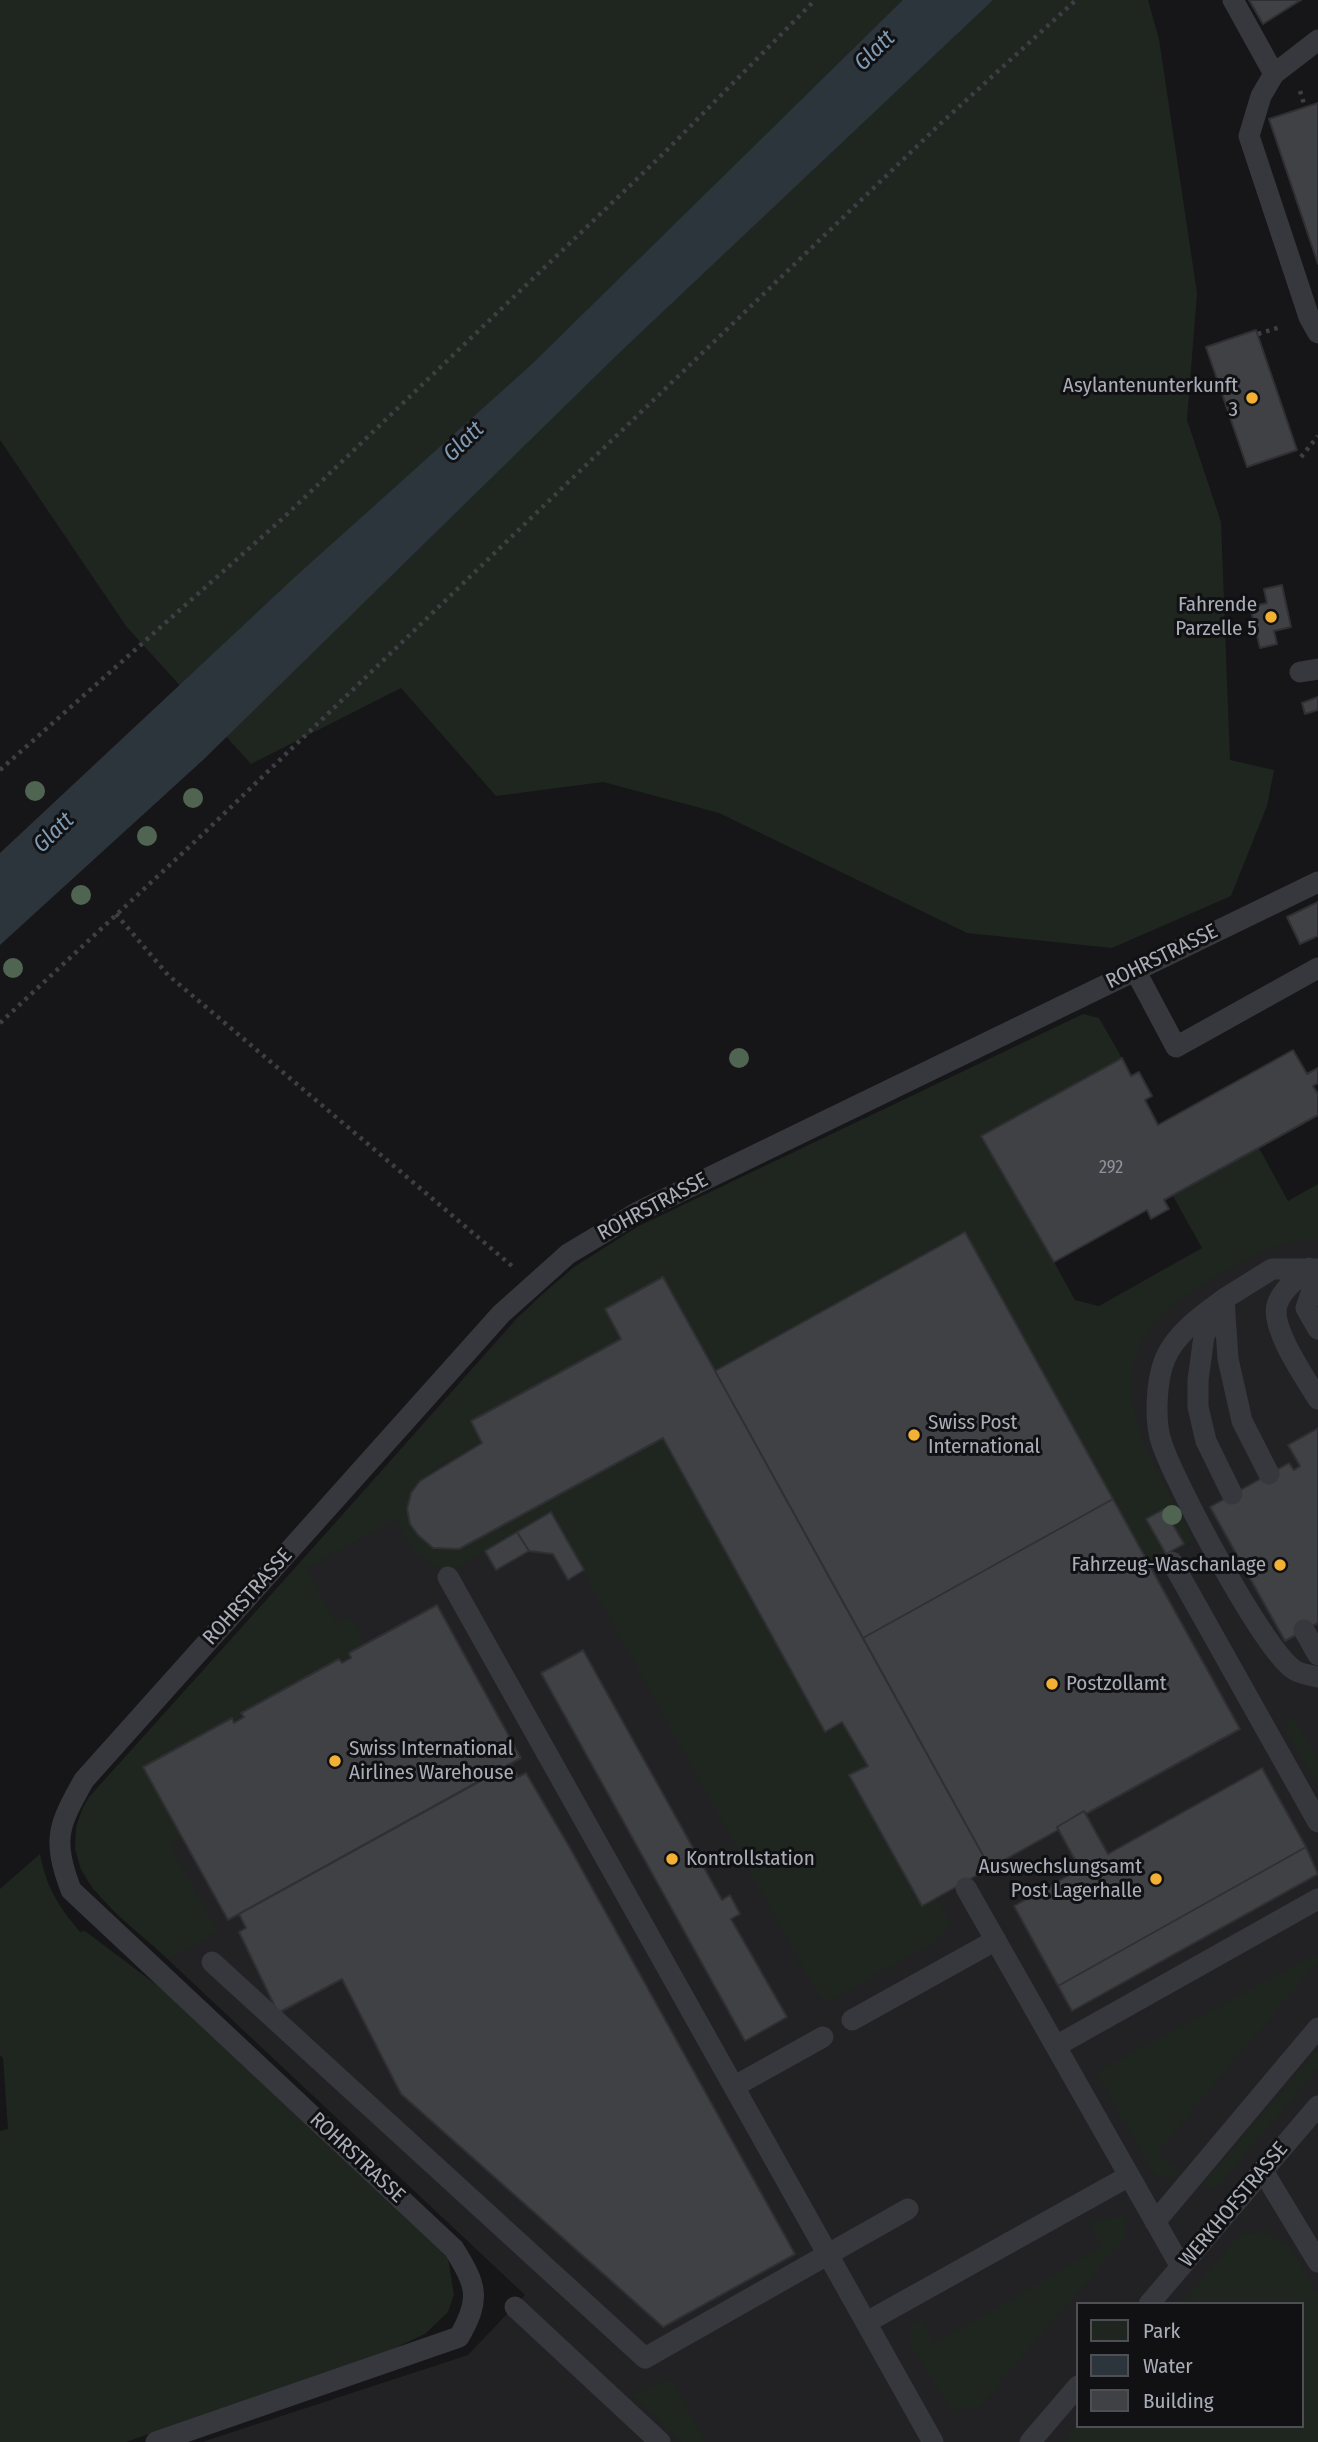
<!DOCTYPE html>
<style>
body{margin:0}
#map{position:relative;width:1318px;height:2442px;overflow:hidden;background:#161618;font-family:"Fira Sans Condensed",sans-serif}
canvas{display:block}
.legend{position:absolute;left:1076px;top:2302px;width:228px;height:126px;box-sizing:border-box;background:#111113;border:2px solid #4d4f55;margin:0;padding:9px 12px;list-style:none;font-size:21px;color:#a8adb8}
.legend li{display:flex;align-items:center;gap:14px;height:35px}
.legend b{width:35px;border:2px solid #4d4f55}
</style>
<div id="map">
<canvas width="1318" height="2442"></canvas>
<ul class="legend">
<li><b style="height:19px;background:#1e261f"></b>Park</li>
<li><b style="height:19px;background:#2c353c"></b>Water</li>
<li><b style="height:19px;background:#404145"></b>Building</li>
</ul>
</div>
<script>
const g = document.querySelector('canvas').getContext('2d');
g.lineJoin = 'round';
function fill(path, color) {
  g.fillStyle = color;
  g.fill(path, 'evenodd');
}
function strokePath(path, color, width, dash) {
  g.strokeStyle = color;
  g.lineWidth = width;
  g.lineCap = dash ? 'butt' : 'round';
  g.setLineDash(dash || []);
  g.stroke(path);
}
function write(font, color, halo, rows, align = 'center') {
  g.font = font + ' "Fira Sans Condensed",sans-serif';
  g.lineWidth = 6;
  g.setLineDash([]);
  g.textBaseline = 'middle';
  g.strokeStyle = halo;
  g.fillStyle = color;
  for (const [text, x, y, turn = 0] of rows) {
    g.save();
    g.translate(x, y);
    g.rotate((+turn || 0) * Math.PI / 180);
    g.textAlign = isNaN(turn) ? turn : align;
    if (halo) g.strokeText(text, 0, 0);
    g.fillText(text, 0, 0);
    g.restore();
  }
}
fill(new Path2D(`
 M925 1090 1072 1354 1318 1217V2442H202L468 2355 525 2295 93 1889 81 1870 75 1849 76 1827 83 1807 517 1318 555 1283 596 1253 639 1226ZM1078 2304H1302V2426H1078Z`), '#222225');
fill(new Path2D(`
 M0 0H1148L1159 39 1197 293 1187 420 1221 522 1230 760 1274 770 1267 806 1231 896 1112 948 967 933 719 813 603 782 496 796 401 688 251 764 126 626 0 440Z
 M1083 1014 1099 1018 1122 1058 984 1135 1075 1300 1099 1306 1202 1248 1173 1196 1259 1148 1288 1201 1318 1184V1239C1278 1239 1249 1258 1215 1277 1078 1354 1136 1434 1195 1540L1150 1565 965 1232 715 1371 663 1277 606 1309 621 1339 471 1421 482 1443C452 1460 383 1488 416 1533 427 1548 441 1551 459 1549L663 1438 825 1731 842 1722 868 1766 850 1775 951 1922 937 1941 829 2001 820 1998 551 1512 446 1574 415 1552 395 1520 306 1568 336 1623 350 1616 365 1644 349 1653 351 1658 342 1663 339 1659 242 1713 244 1717 234 1723 232 1718 167 1812 182 1838 170 1845 218 1932 168 1959C121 1915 45 1870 89 1797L536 1300 574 1267 639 1226Z
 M1294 1716 1318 1760V1786L1284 1726Z
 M40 1854C46 1887 59 1907 80 1932L85 1931 166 1992 448 2258 454 2294 448 2312 425 2334 391 2350 126 2442H0V2131L8 2129 3 2058 0 2055V1889Z
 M1318 1953V1961L1157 2152 1181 2173C1170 2181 1163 2180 1153 2172L1096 2072Z
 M1318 2050V2069L1213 2192 1204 2182Z
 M1125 2216V2238L977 2409H950L910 2343V2325L921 2320 934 2344 1101 2247 1089 2222Z
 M1268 2232 1288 2246 1318 2292V2442H1063L1078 2424V2426H1302V2304H1181L1241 2234Z
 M671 2379 706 2442H682L632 2395Z`), '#1e261f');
fill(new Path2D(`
 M903 0H993L618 354 203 760 0 945V853L295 577 531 365Z`), '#2c353c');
const building = new Path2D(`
 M1249 0H1301L1263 24Z
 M1318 103V264L1269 119Z
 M1256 330 1297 450 1247 467 1206 347Z
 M1282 585 1291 627 1274 631 1277 644 1260 648 1250 607 1267 603 1264 589Z
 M1318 697V710L1305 714 1302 703Z
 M1318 902V936L1300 944 1287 917Z
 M1293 1050 1307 1074 1318 1068V1083L1313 1086 1318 1094V1115L1164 1200 1169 1209 1151 1219 1147 1210 1054 1262 981 1136 1122 1058 1131 1076 1139 1072 1152 1096 1145 1100 1158 1125Z
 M965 1232 1113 1499 863 1638 715 1371Z
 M663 1277 990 1868 922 1906 849 1775 868 1766 842 1722 825 1732 663 1438 459 1549 433 1548 418 1535 410 1524 407 1509 411 1493 420 1481 482 1443 471 1421 621 1339 605 1309Z
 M1318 1428V1623L1285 1641 1210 1507 1289 1463 1294 1470 1300 1466 1288 1445Z
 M1113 1499 1240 1729 1086 1814 1084 1811 1057 1827 1058 1830 990 1868 863 1638Z
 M1164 1509 1184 1544 1166 1554 1146 1519Z
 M551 1512 584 1570 568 1580 553 1554 529 1551 517 1532Z
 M517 1532 529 1551 496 1570 485 1551Z
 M437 1605 521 1758 228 1920 143 1767 232 1718 234 1723 244 1717 241 1713 339 1659 342 1663 351 1658 349 1653Z
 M583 1650 722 1900 730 1895 740 1914 731 1919 787 2017 745 2041 541 1673Z
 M511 1764 518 1777 526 1773 570 1848 795 2254 663 2327 401 2094 342 1979 278 2013 239 1932 246 1928 239 1914Z
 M1262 1768 1306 1847 1058 1986 1014 1906 1080 1869 1057 1827 1084 1811 1108 1854Z
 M1306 1847 1318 1874 1072 2011 1058 1986Z`);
fill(building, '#404145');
strokePath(building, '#303034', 2);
strokePath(new Path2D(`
 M1300 91 1305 107
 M1258 334 1280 327
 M1301 457 1318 436
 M0 770 281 520 664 153 815 0
 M116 914 168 975 512 1266
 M0 1023 203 834 939 125 1076 0`), '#3d3f44', 4.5, [3.5, 5]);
strokePath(new Path2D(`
 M1233 0 1274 74
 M1318 40 1274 74 1261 96 1249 136 1309 317 1318 333
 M1300 672 1318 669
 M1135 970 1176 1047 1318 968
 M1309 1268C1297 1279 1282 1289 1277 1305 1270 1328 1306 1379 1318 1399
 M1318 1283 1313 1287 1306 1308 1318 1329
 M1224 1299C1202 1315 1176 1333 1165 1359 1156 1381 1154 1422 1162 1444 1176 1485 1262 1647 1293 1669 1299 1674 1310 1675 1318 1677
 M1224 1299 1228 1359 1242 1421 1269 1474
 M1232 1494 1206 1441 1198 1407V1380L1204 1336 1224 1299 1272 1269H1318
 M1172 1562 1318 1822
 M448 1577 933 2442
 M1304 1630 1318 1655
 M966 1888 1181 2267
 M212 1962 645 2358 908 2209
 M852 2020 996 1940
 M1056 2046 1318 1899
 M735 2086 823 2037
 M1263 2171 1318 2262
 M1155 2222 1318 2028
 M1149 2304 1318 2106
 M515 2307 660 2442
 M867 2322 1129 2176
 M156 2442 459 2337C481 2299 477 2286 454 2249L71 1890C52 1839 58 1826 84 1780L501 1314 568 1254 638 1212 1318 882
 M1030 2442 1078 2386`), '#37383d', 21);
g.fillStyle = '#506452';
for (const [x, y] of [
 [35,791],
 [193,798],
 [147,836],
 [81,895],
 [13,968],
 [739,1058],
 [1172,1515]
]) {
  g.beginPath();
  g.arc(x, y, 10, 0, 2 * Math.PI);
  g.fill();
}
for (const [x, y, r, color] of [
 [1252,398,7,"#f2b134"],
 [1271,617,7,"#f2b134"],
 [914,1435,7,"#f2b134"],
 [1280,1565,7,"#f2b134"],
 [1052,1684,7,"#f2b134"],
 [335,1761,7,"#f2b134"],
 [672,1859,7,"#f2b134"],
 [1156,1879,7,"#f2b134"]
]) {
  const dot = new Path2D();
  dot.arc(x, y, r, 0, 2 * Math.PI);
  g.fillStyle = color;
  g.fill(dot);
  strokePath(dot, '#111113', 2.5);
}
write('18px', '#8e929b', null, [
 ["292",1111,1168]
]);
write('21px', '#a8adb8', '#111113', [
 ["Asylantenunterkunft",1238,386],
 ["3",1238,410],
 ["Fahrende",1257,605],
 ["Parzelle 5",1257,629],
 ["Swiss Post",928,1423,"left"],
 ["International",928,1447,"left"],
 ["Fahrzeug-Waschanlage",1266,1565],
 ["Postzollamt",1066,1684,"left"],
 ["Swiss International",349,1749,"left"],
 ["Airlines Warehouse",349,1773,"left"],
 ["Kontrollstation",686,1859,"left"],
 ["Auswechslungsamt",1142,1867],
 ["Post Lagerhalle",1142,1891]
], 'right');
write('21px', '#a8adb8', '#111113', [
 ["ROHRSTRASSE",1162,957,-26],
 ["ROHRSTRASSE",653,1207,-28],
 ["ROHRSTRASSE",248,1597,-48],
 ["ROHRSTRASSE",357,2158,43],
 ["WERKHOFSTRASSE",1234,2205,-50]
]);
write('italic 23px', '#7f9bb3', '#111113', [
 ["Glatt",875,51,-44],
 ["Glatt",464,442,-44],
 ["Glatt",54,833,-44]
]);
</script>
